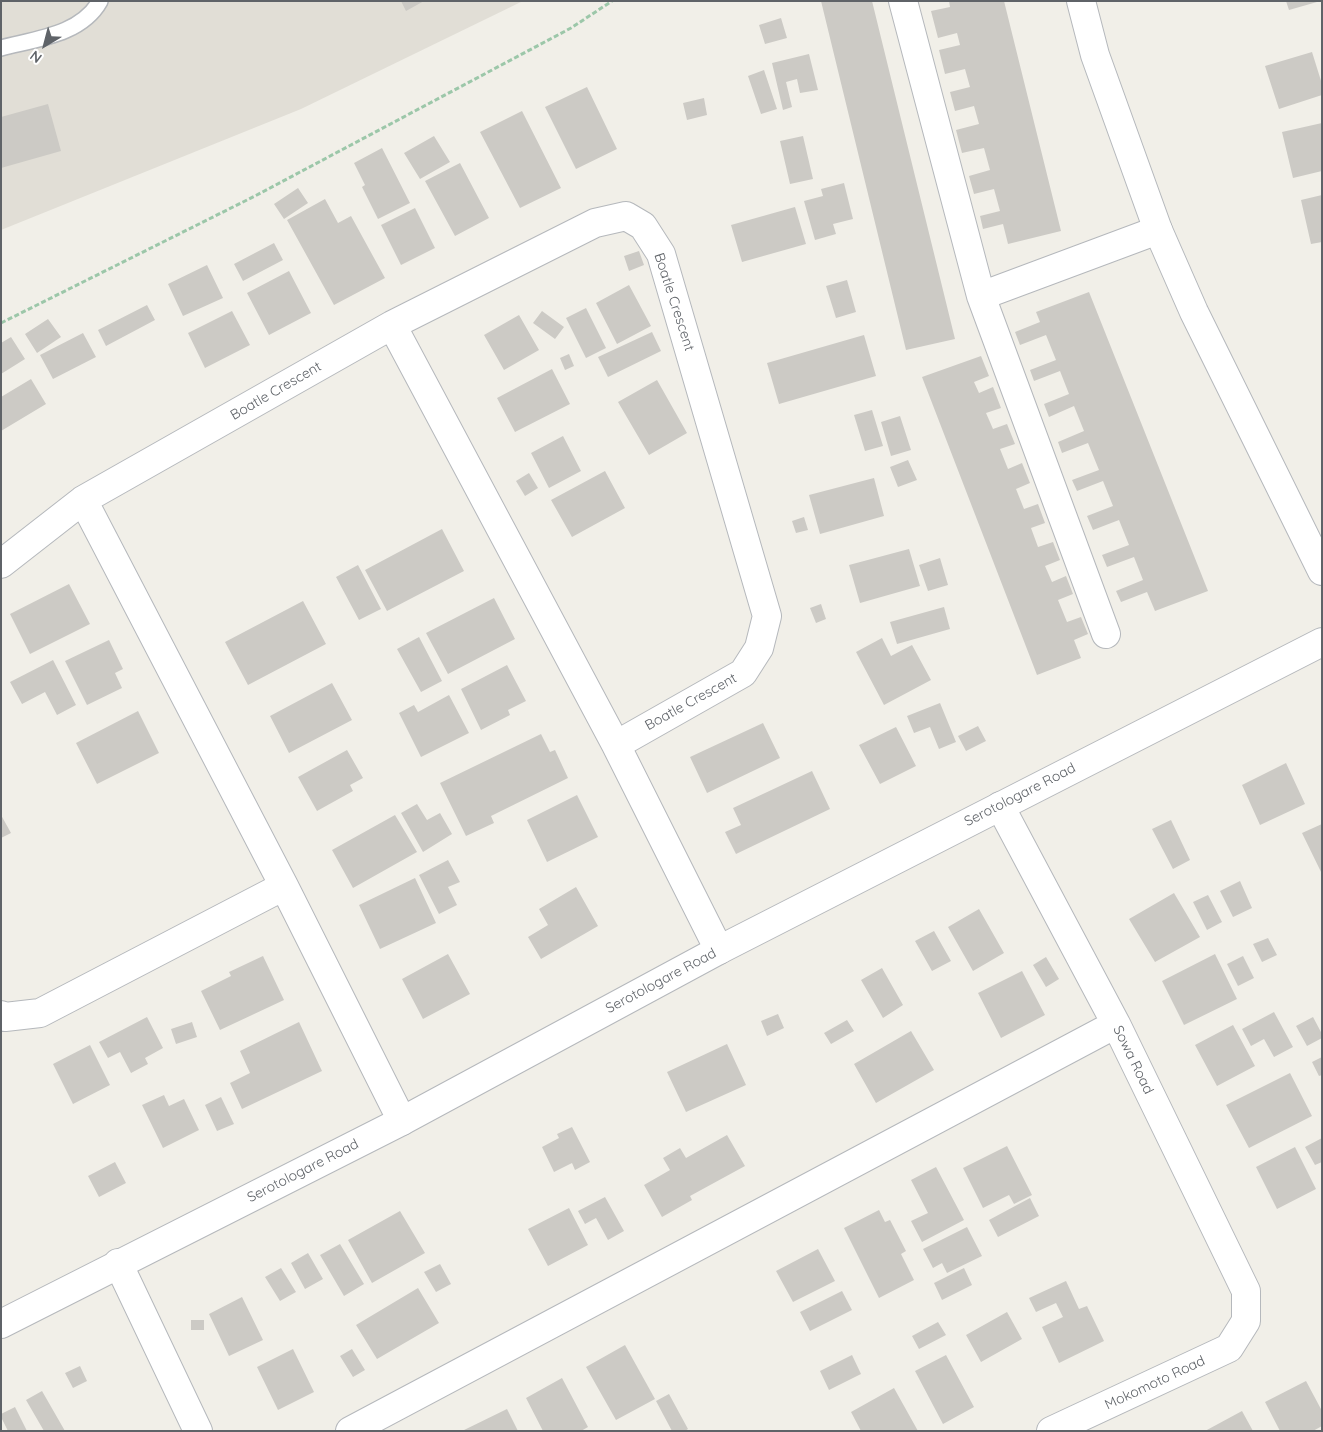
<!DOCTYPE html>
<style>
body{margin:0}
#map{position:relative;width:1323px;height:1432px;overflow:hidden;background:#f1efe8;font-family:Quicksand,sans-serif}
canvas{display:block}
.frame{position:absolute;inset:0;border:2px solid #5f6368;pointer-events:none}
.north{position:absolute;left:20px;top:20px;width:50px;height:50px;-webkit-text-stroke:4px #fff;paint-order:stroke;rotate:217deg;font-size:14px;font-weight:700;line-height:20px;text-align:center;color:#5f6368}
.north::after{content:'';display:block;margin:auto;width:18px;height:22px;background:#5f6368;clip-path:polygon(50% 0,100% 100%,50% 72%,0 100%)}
</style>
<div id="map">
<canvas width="1323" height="1432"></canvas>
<div class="frame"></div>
<div class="north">N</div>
</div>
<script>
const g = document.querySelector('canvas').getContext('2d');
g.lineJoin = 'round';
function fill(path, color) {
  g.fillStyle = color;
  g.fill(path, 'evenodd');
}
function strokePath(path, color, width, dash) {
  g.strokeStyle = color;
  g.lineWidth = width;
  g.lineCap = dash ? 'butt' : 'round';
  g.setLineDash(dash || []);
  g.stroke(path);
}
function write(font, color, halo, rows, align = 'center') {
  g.font = font + ' Quicksand,sans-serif';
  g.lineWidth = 4;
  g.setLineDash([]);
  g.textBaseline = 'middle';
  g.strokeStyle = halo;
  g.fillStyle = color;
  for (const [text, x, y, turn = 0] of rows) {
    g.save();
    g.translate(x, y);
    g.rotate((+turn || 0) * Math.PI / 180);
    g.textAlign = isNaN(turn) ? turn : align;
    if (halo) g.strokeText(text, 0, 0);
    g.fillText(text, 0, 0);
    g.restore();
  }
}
fill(new Path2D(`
 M1 1H523L301 109 1 230Z`), '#e1ded6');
fill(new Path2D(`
 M401 1H424L406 11Z
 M821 1H872L955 339 906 350Z
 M949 1H1004L1061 231 1008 244 1003 224 983 229 980 216 1000 211 994 189 974 194 969 176 990 170 984 148 962 153 956 130 979 124 974 106 955 111 950 92 970 87 965 69 945 74 939 50 960 45 957 33 938 38 931 11 950 7Z
 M1286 1H1317V2L1289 10Z
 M781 18 787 38 765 44 759 25Z
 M1312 52 1322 84V95L1279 109 1265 66Z
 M809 54 818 90 800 93 797 79 786 82 792 107 783 110 772 63Z
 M764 70 777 109 761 114 748 76Z
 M587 87 617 149 576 169 545 107Z
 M704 98 707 115 687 120 683 103Z
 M48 104 61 151 1 168V117Z
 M522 111 561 188 520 208 480 132Z
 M1322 123V171L1293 178 1282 132Z
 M434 136 450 162 420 179 404 153Z
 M803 136 813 179 790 184 780 141Z
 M382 148 410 203 378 219 362 187 365 185 354 163Z
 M460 163 489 218 455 236 425 181Z
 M844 183 853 219 833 224 836 234 815 240 804 201 823 196 821 189Z
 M298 188 308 203 284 219 274 204Z
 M1322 195V242L1311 244 1301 200Z
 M325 199 338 223 351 216 385 278 334 305 287 220Z
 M795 207 806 244 742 262 731 225Z
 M415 208 435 248 401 265 381 225Z
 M274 243 283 260 243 281 234 264Z
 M639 251 644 265 629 271 624 256Z
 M207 265 223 298 183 316 168 284Z
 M289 271 311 313 269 335 247 293Z
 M847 280 856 312 836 318 826 286Z
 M629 285 651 326 617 344 596 303Z
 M1089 292 1208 591 1155 611 1147 592 1121 602 1116 591 1143 580 1134 557 1107 567 1102 555 1129 545 1119 520 1093 530 1087 516 1113 506 1103 481 1077 491 1072 480 1099 470 1088 443 1062 453 1058 442 1084 431 1074 406 1049 417 1044 404 1069 394 1060 371 1034 381 1030 370 1056 360 1046 335 1020 345 1015 332 1040 322 1036 312Z
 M147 305 155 320 106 346 98 330Z
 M586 308 606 348 586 358 566 318Z
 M232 311 250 345 205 368 188 333Z
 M542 311 564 327 555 339 533 323Z
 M519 315 539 350 504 370 484 335Z
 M48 319 61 337 37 353 25 334Z
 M652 332 661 351 608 377 598 357Z
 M83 333 96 357 53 379 40 355Z
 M864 335 876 376 779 404 767 363Z
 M11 337 25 359 1 374V343Z
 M569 354 574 366 565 370 560 358Z
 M981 356 989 376 974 382 979 393 993 387 1001 408 986 413 993 429 1007 424 1015 444 1000 449 1008 469 1022 463 1030 483 1016 489 1024 509 1038 504 1045 523 1031 528 1038 547 1053 542 1060 560 1045 566 1052 582 1066 576 1073 594 1058 600 1067 622 1081 617 1088 634 1074 640 1081 658 1037 675 922 377Z
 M552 369 570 404 515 432 497 398Z
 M31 379 46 404 1 431V397Z
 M657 380 687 433 649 455 618 402Z
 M872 410 883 446 865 451 854 415Z
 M900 416 911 450 891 456 881 422Z
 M563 436 581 471 549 488 531 453Z
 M908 460 917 480 898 487 890 467Z
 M605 471 625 508 572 537 551 500Z
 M529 473 538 488 525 496 516 481Z
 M874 478 884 516 820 534 809 495Z
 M804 517 808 530 796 533 792 521Z
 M442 529 464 571 387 611 365 570Z
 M909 549 920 586 860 603 849 565Z
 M940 558 948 585 928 591 919 565Z
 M358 565 381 609 359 620 336 577Z
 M69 584 90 624 30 654 10 614Z
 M494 598 515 639 448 674 426 633Z
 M303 601 326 644 248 685 225 642Z
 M821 604 826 619 816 623 810 608Z
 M944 607 950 629 897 644 890 622Z
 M419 637 442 681 421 692 397 649Z
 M882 638 891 656 912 645 931 680 884 705 856 652Z
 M109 640 123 669 115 673 122 688 87 705 65 661Z
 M53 660 76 705 57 715 45 692 22 704 10 682Z
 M507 665 526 701 508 710 510 715 481 730 461 689Z
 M332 683 352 720 289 753 270 716Z
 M449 695 469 733 421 757 399 713 414 705 418 712Z
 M940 703 956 742 939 749 930 727 914 733 907 716Z
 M138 711 159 753 97 784 76 743Z
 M763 723 780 758 707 793 690 757Z
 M978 726 986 741 966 751 958 736Z
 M896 727 916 766 880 784 859 745Z
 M541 734 550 752 555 750 568 778 491 816 494 823 466 836 440 783Z
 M347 750 363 778 350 785 353 791 317 811 298 777Z
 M1286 763 1305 804 1260 825 1242 785Z
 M812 771 830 809 736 854 725 832 741 825 733 808Z
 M577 795 598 837 547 862 527 820Z
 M417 804 427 820 440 813 452 834 423 852 401 813Z
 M1 815 11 833 1 838Z
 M395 815 417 852 353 888 332 850Z
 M1171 820 1190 860 1173 869 1152 829Z
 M1322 824V874L1302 833Z
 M448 860 460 882 448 887 457 905 439 914 419 875Z
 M415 878 436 923 380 949 359 905Z
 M1240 881 1252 908 1233 917 1220 891Z
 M576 887 598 926 541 959 528 937 548 925 539 909Z
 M1174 893 1200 937 1155 962 1129 919Z
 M1208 895 1222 922 1207 930 1193 902Z
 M979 909 1004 953 973 971 948 927Z
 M934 931 951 961 932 971 915 941Z
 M1268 938 1277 955 1262 962 1253 944Z
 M448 954 470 994 423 1019 402 979Z
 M1215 954 1237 999 1184 1025 1162 981Z
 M263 956 284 1000 220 1030 201 991 231 976 229 972Z
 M1243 956 1254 978 1238 986 1227 964Z
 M1046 957 1059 979 1046 987 1033 965Z
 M882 968 903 1005 883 1018 861 980Z
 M1022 971 1045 1015 1001 1038 978 993Z
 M1274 1012 1293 1047 1274 1057 1264 1039 1251 1046 1242 1029Z
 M778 1014 784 1028 767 1036 761 1021Z
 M147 1017 163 1048 145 1058 148 1064 131 1073 120 1052 108 1058 99 1042Z
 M1313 1017 1322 1034V1038L1307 1046 1296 1026Z
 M847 1020 854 1031 831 1044 824 1033Z
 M192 1022 197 1037 176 1044 171 1029Z
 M299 1022 322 1071 242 1109 230 1083 250 1073 240 1051Z
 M1233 1025 1255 1066 1217 1086 1195 1045Z
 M911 1031 934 1070 876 1103 854 1064Z
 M727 1044 746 1085 686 1112 667 1072Z
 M90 1045 110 1085 73 1104 53 1064Z
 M1322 1057V1075L1319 1076 1312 1062Z
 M1290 1073 1312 1116 1249 1148 1226 1105Z
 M164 1095 169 1106 184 1099 199 1130 163 1148 142 1105Z
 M221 1097 234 1124 217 1131 205 1105Z
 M572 1127 590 1162 575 1170 572 1163 554 1172 542 1147 559 1138 557 1134Z
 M727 1135 745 1166 690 1196 692 1200 662 1217 644 1185 670 1170 663 1158 680 1148 686 1158Z
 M1322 1138V1162L1315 1165 1305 1147Z
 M1007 1146 1032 1195 1014 1204 1009 1195 983 1208 963 1168Z
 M1295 1147 1316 1189 1277 1209 1256 1167Z
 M115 1162 126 1183 99 1197 88 1176Z
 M936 1167 964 1220 922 1242 911 1221 928 1213 911 1180Z
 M605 1197 624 1231 608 1240 596 1218 585 1224 578 1211Z
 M1030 1198 1039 1216 998 1237 989 1220Z
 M569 1208 588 1245 548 1266 528 1229Z
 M879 1210 885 1222 890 1220 906 1251 901 1254 914 1280 879 1298 844 1228Z
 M400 1211 425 1253 372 1283 348 1240Z
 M967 1227 982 1256 947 1273 942 1263 933 1268 923 1249Z
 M340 1244 364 1284 344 1296 320 1255Z
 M818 1249 835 1281 793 1302 776 1271Z
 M308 1253 323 1279 305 1289 291 1263Z
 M440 1264 451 1284 436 1292 424 1272Z
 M281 1268 296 1292 280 1301 265 1277Z
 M964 1268 972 1285 942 1300 934 1283Z
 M1066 1281 1079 1309 1087 1306 1104 1341 1059 1363 1042 1327 1063 1317 1056 1303 1036 1312 1029 1298Z
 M418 1288 439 1323 377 1359 356 1325Z
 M842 1291 852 1310 810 1331 800 1312Z
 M242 1297 263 1340 229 1356 209 1314Z
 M1007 1312 1022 1339 981 1362 966 1335Z
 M191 1320H204V1330H191Z
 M938 1322 946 1335 919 1349 912 1336Z
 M625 1345 655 1399 616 1420 586 1367Z
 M293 1349 314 1392 278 1410 257 1367Z
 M352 1349 365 1370 353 1377 340 1356Z
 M852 1355 861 1374 829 1390 820 1371Z
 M946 1355 974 1407 943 1424 915 1371Z
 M80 1366 87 1381 73 1388 65 1373Z
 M562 1378 588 1427 581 1431H543L526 1398Z
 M1306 1381 1322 1411V1426L1313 1431H1280L1265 1402Z
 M894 1388 918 1431H861L851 1412Z
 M42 1391 65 1431H44L26 1400Z
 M669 1394 688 1429 685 1431H672L656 1401Z
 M15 1407 27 1431H8L1 1417V1414Z
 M507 1409 518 1431H462Z
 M1242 1411 1253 1431H1205Z`), '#cccac5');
const service = new Path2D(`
 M1 48C35 39 81 35 100 1`);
const minor = new Path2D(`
 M903 1 981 296 1106 634
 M981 296 1158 230
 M392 325 616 745 719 950
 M83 500 284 886 402 1121
 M1 564 83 500 392 325 595 223 626 216 643 226 661 254 767 616 759 648 743 673 616 745
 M1000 806 1116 1024 1246 1291V1321L1229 1348 1051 1431
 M1 1015 5 1017 40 1013 284 886
 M118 1263 198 1431
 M350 1431 1116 1024`);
const tertiary = new Path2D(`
 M1081 1 1095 55 1158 230 1194 312 1322 571
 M1 1324 402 1121 719 950 1322 642`);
strokePath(service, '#b5b8bc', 18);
strokePath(minor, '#b5b8bc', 30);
strokePath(tertiary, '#b5b8bc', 30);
strokePath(new Path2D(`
 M1 323 255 196 571 28 612 1`), '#9cc7a9', 3, [5, 2.5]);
strokePath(service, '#fff', 15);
strokePath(minor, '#fff', 28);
strokePath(tertiary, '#fff', 28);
write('14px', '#5f6368', '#fff', [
 ["Boatle Crescent",674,302,72],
 ["Boatle Crescent",276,391,-30],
 ["Boatle Crescent",691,702,-29],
 ["Serotologare Road",1020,795,-27],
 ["Serotologare Road",661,981,-28],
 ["Sowa Road",1133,1060,64],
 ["Serotologare Road",303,1171,-27],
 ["Mokomoto Road",1155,1383,-25]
]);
</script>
